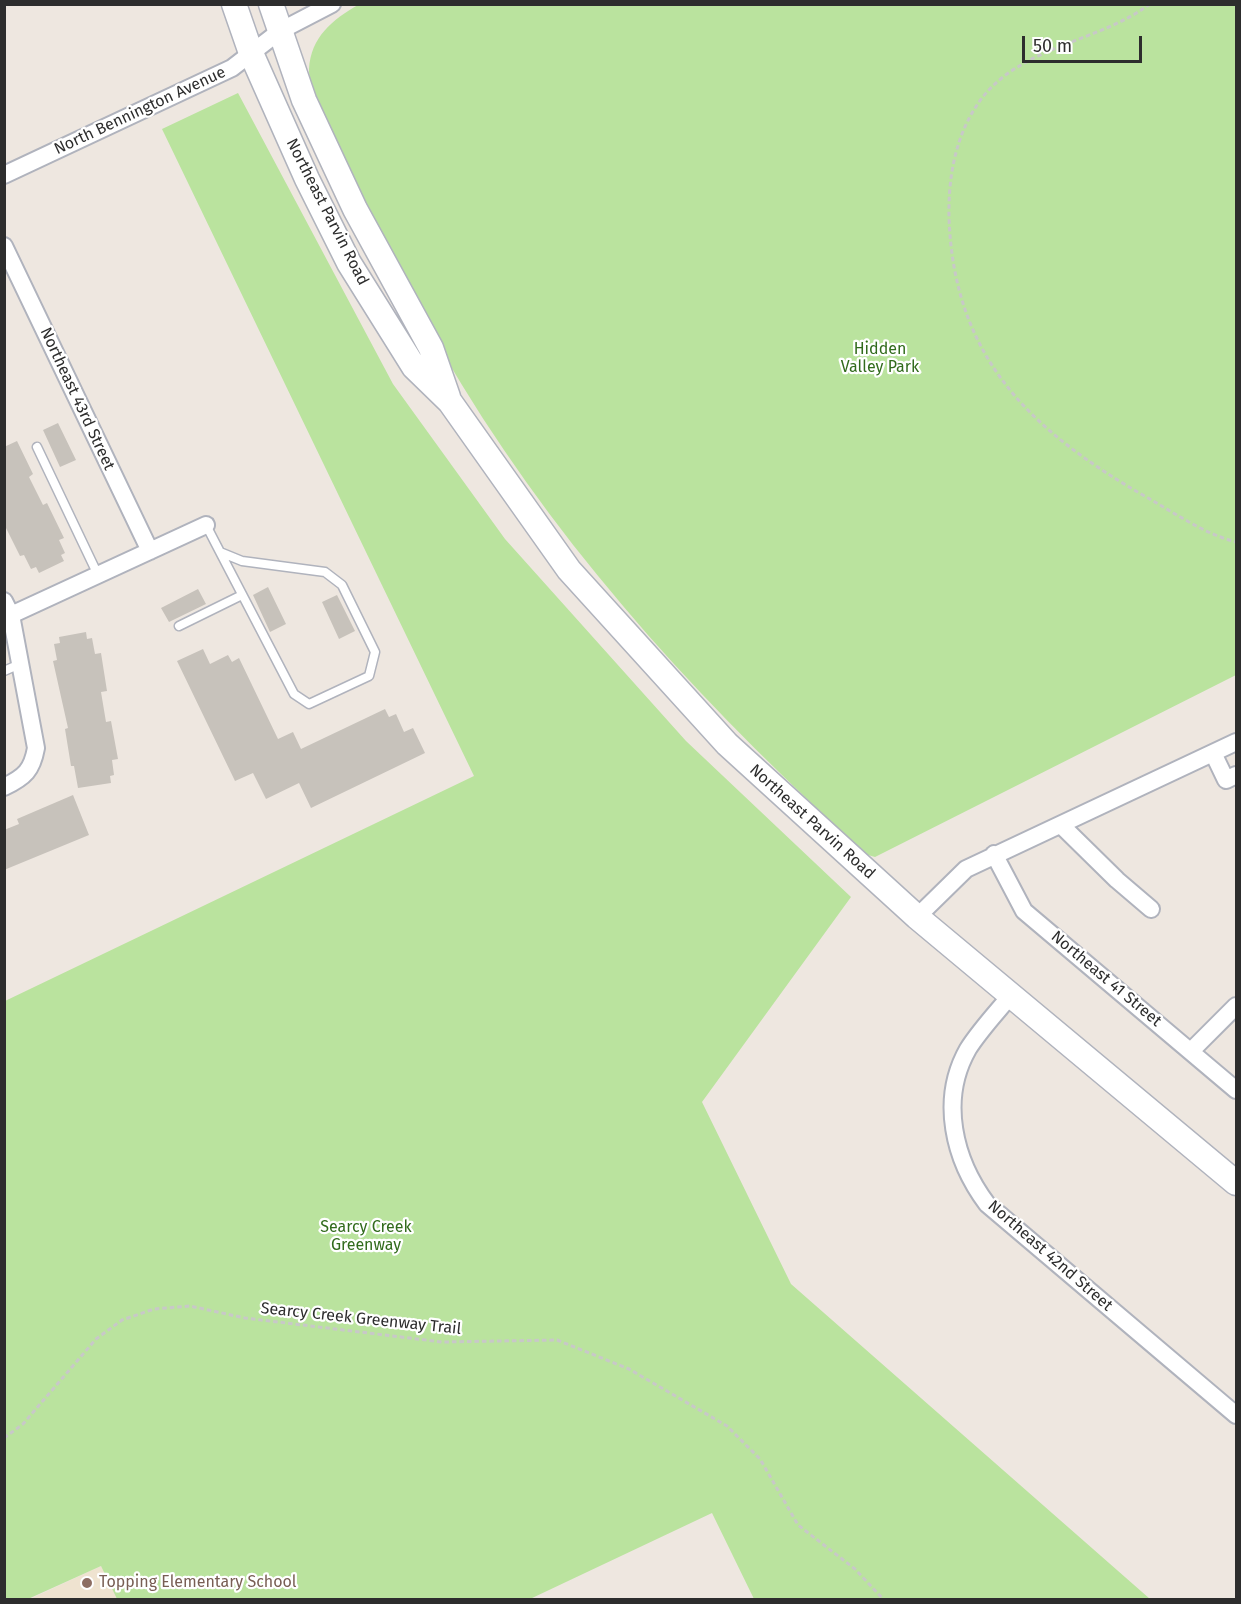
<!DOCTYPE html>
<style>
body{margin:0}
#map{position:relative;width:1241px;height:1604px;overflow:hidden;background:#eee7e0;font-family:"Fira Sans",sans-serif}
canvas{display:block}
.frame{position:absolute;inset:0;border:6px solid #2d2d2d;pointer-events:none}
.scale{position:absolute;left:1022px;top:36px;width:120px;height:27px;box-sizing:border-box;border:3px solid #2d2d2d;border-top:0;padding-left:8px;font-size:18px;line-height:21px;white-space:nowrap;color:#2d2d2d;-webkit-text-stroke:4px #fff;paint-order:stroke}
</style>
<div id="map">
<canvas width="1241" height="1604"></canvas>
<div class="frame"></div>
<div class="scale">50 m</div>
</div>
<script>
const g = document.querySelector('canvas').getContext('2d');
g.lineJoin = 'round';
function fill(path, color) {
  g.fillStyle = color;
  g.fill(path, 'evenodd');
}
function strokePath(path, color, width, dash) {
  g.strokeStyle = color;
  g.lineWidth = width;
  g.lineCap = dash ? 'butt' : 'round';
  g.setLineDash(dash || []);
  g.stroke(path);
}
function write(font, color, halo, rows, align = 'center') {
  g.font = font + ' "Fira Sans",sans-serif';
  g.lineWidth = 4.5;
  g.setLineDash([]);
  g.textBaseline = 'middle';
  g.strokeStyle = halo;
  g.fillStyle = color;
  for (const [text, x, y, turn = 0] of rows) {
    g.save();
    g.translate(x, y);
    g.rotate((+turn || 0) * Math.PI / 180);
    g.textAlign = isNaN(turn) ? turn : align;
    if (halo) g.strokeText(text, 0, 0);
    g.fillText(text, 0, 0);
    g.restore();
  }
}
fill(new Path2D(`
 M101 1566 117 1599 28 1600Z`), '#efe3d0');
fill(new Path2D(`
 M358 5H1236V675L875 857 868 855C714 717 570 562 462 385 425 325 394 259 363 196 349 169 308 98 309 69 311 37 332 20 358 5Z
 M238 93 393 384 505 539 686 741 851 897 702 1102 791 1284 1150 1599H754L712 1513 530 1599H117L101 1566 28 1599H5V1001L474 776 162 129Z`), '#bae39e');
fill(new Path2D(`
 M58 423 76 460 60 467 43 430Z
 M17 441 33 474 29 477 43 505 47 503 64 538 59 540 65 553 61 555 64 561 39 573 36 567 31 569 24 555 20 556 4 524V447Z
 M268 587 286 624 270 632 253 595Z
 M198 589 206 604 169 622 161 608Z
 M337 595 355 631 339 639 322 602Z
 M86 632 87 639 92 638 95 654 101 653 107 691 101 692 106 722 111 721 118 759 112 760 114 775 110 776 111 783 78 788 74 766H71L65 729 68 728 53 661 57 660 54 644 60 643 59 637Z
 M203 649 210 664 228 655 232 662 239 658 278 739 293 732 301 749 385 709 389 717 396 714 404 732 413 728 425 753 311 808 299 783 266 799 253 773 235 781 177 661Z
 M73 795 89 835 4 870V830L19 824 17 819Z`), '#c7c2bb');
const service = new Path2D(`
 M37 447 98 575
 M206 525 220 552 242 561 325 572 342 585 375 652 369 676 309 704 294 694 220 552
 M179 626 242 595
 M4 671 20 664`);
const minor = new Path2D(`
 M4 175 232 68 280 31 332 4
 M4 246 150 551
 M4 601 11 615 36 748C32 770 25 777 4 787
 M11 615 206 525
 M1213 753 1226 780 1236 775
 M1061 825 1117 880 1151 909
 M994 854 1024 911 1236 1090
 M917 917 966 869 1236 742
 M1011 995C997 1012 980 1030 968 1049 939 1100 954 1160 987 1204L1236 1415
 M1191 1051 1236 1006`);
const secondary = new Path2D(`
 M234 4 251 53 307 179 349 263 414 367 450 402 569 570 727 744 917 917 1236 1183
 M271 4 304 100 355 209 431 348 448 397`);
strokePath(service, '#b0b3bd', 11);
strokePath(minor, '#b0b3bd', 20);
strokePath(secondary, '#b0b3bd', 27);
strokePath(new Path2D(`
 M1150 4C1099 42 1022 46 982 98 956 132 948 176 949 218 954 359 1032 432 1148 498 1176 514 1205 534 1236 542
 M4 1438 23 1424 96 1339 122 1320 154 1309 190 1306 245 1318 442 1342 557 1340 629 1369 727 1426 760 1459 798 1525 855 1569 884 1600`), '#c8c8c8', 3, [4.5, 3]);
strokePath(service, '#fff', 8);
strokePath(minor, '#fff', 16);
strokePath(secondary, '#fff', 24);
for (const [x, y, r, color] of [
 [87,1583,6,"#8d6e63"]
]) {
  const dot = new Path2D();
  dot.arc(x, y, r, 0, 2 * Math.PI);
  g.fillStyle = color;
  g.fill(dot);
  strokePath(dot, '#fff', 2);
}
write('16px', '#2d2d2d', '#fff', [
 ["North Bennington Avenue",140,111,-25],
 ["Northeast Parvin Road",327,212,63],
 ["Northeast 43rd Street",77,399,65],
 ["Northeast Parvin Road",812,822,42],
 ["Northeast 41 Street",1106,979,40],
 ["Northeast 42nd Street",1050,1256,41],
 ["Searcy Creek Greenway Trail",361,1319,6]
]);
write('16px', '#316b1c', '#fff', [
 ["Hidden",880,350],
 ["Valley Park",880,368],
 ["Searcy Creek",366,1228],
 ["Greenway",366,1246]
]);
write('16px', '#785e54', '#fff', [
 ["Topping Elementary School",99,1583]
], 'left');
</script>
